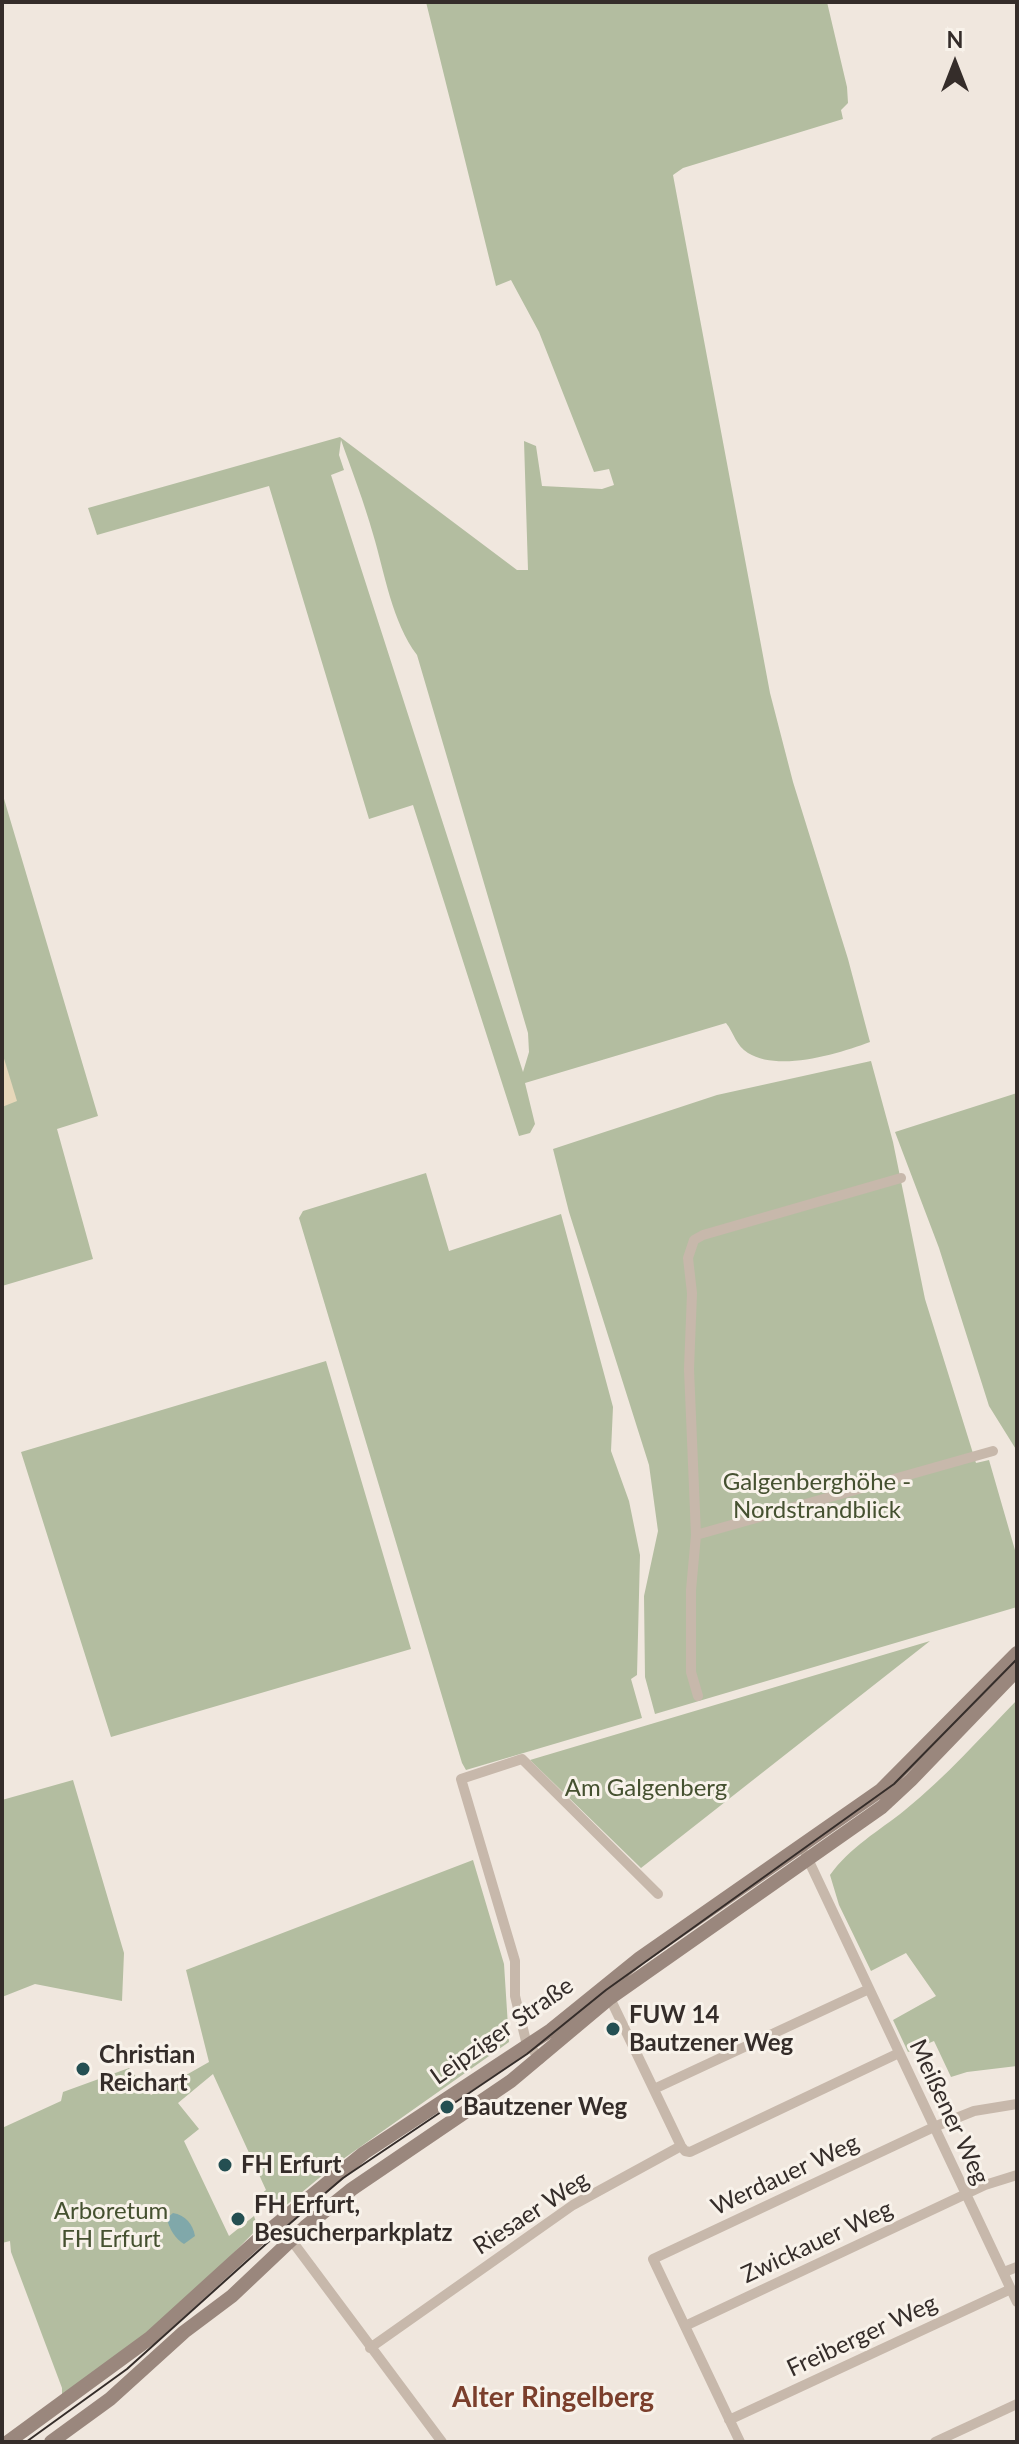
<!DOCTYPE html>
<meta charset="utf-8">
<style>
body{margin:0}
#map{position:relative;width:1019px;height:2444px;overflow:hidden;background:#f0e7de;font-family:Lato,sans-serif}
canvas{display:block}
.frame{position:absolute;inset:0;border:4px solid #352d2a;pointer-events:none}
.north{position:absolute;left:915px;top:24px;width:80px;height:80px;-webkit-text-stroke:6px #f8f2ea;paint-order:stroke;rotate:0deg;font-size:22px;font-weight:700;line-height:32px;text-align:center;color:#352d2a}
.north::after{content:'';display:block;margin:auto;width:28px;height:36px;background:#352d2a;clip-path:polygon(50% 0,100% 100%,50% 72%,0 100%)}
</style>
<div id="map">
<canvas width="1019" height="2444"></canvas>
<div class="frame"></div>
<div class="north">N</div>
</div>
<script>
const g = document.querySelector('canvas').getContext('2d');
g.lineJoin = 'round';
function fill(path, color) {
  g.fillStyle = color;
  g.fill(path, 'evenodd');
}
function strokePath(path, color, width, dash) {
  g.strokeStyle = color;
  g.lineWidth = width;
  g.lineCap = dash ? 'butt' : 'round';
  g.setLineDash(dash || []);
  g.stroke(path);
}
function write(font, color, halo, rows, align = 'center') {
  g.font = font + ' Lato,sans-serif';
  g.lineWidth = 6;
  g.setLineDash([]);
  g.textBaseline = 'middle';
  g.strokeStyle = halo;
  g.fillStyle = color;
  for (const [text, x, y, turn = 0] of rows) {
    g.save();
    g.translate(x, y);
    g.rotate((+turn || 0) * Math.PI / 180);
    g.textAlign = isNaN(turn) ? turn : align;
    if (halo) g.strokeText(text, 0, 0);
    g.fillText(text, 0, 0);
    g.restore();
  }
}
fill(new Path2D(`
 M426 2H827L847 87 848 103 841 110 843 119 683 168 673 175 770 693 793 782 848 959 870 1042C838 1054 779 1072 748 1053 736 1046 734 1033 726 1023L525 1083 535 1124 530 1133 519 1136 413 805 369 819 269 486 97 535 88 508 340 437 517 570H528L524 441 536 446 542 486 602 489 614 485 609 469 594 472 539 332 511 280 496 286ZM341 440C352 471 364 502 373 534 385 574 392 622 417 655L528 1033 529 1052 523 1072 331 475 344 470 339 455Z
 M2 792 98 1116 57 1129 93 1259 2 1286Z
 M871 1061 893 1142 925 1299 976 1463 989 1460 1017 1557V1607L655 1714 645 1677 644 1596 658 1531 649 1465 569 1212 553 1149 717 1095Z
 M1017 1093V1451L989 1406 939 1248 895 1132Z
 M426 1173 449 1251 561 1214 613 1407 611 1451 629 1501 640 1555 637 1675 631 1679 642 1718 466 1770 462 1763 299 1218 303 1211Z
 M326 1361 411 1649 111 1737 21 1452Z
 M930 1641 641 1868 530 1760Z
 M1017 1700V2066L967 2072 951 2077 934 2041 908 2052 893 2020 936 1996 906 1953 871 1971 839 1905 830 1875C850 1847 879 1831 905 1810 946 1777 981 1737 1017 1700Z
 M73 1780 124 1953 122 2001 35 1984 2 1997V1800Z
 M473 1860 504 1964 509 2042 336 2164 283 2208 273 2207 260 2195 266 2190 213 2074 178 2103 199 2129 184 2141 229 2236 254 2216 258 2228 219 2268 136 2342 62 2396V2388L11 2252 10 2241 2 2243V2128L61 2101 63 2092 129 2068 151 2095 209 2062 186 1970Z`), '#b3bda0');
fill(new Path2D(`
 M2 1052 17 1101 2 1107Z`), '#e7d7b9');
fill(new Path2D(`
 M173 2213C185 2215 193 2224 195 2236L184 2244C176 2240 168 2227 167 2218Z`), '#80a8aa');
strokePath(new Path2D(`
 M696 1535 993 1451
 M698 1696 691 1672V1590L696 1535 689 1369 692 1293 688 1258 694 1240 703 1235 901 1178
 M806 1855 1017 2302
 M607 1992 681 2146 685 2151 690 2152 899 2053
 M540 2059 526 2041 515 1996V1961L461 1779 522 1759 658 1894
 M654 2089 869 1989
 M292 2241 442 2442
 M1004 2272 1017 2267
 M685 2326 985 2185 1017 2175
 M370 2348 573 2205 681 2146
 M729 2420 1011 2289
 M740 2442 653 2259 934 2127 974 2111 1017 2104
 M935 2442 1017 2404`), '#c7b8ab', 10);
strokePath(new Path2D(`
 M8 2442 150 2338 260 2238 364 2153 551 2030 640 1958 881 1790 1017 1653
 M51 2442 110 2399 184 2332 232 2296 305 2227 352 2189 511 2081 610 1998 882 1807 911 1780 1017 1670`), '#9a877d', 14);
strokePath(new Path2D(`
 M26 2442 127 2369 266 2244 343 2178 527 2054 606 1990 894 1784 1017 1659`), '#352d2a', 2);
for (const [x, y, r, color] of [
 [613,2029,8,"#244f52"],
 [83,2069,8,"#244f52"],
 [447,2107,8,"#244f52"],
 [225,2165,8,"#244f52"],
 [238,2219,8,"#244f52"]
]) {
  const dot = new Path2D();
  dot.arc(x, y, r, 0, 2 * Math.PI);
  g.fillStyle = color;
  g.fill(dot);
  strokePath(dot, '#f8f2ea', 3);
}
write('24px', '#455130', '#f8f2ea', [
 ["Galgenberghöhe -",817,1482],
 ["Nordstrandblick",817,1510],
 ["Am Galgenberg",646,1788],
 ["Arboretum",111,2211],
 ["FH Erfurt",111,2239]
]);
write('bold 24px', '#352d2a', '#f8f2ea', [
 ["FUW 14",629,2015],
 ["Bautzener Weg",629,2043],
 ["Christian",99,2055],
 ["Reichart",99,2083],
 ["Bautzener Weg",463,2107],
 ["FH Erfurt",241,2165],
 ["FH Erfurt,",254,2205],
 ["Besucherparkplatz",254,2233]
], 'left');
write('24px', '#352d2a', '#f8f2ea', [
 ["Leipziger Straße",502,2031,-35],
 ["Meißener Weg",949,2112,65],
 ["Werdauer Weg",785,2175,-25],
 ["Riesaer Weg",531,2213,-33],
 ["Zwickauer Weg",817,2242,-25],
 ["Freiberger Weg",862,2336,-25]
]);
write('bold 28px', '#7b3f2c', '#f8f2ea', [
 ["Alter Ringelberg",553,2398]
]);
</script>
